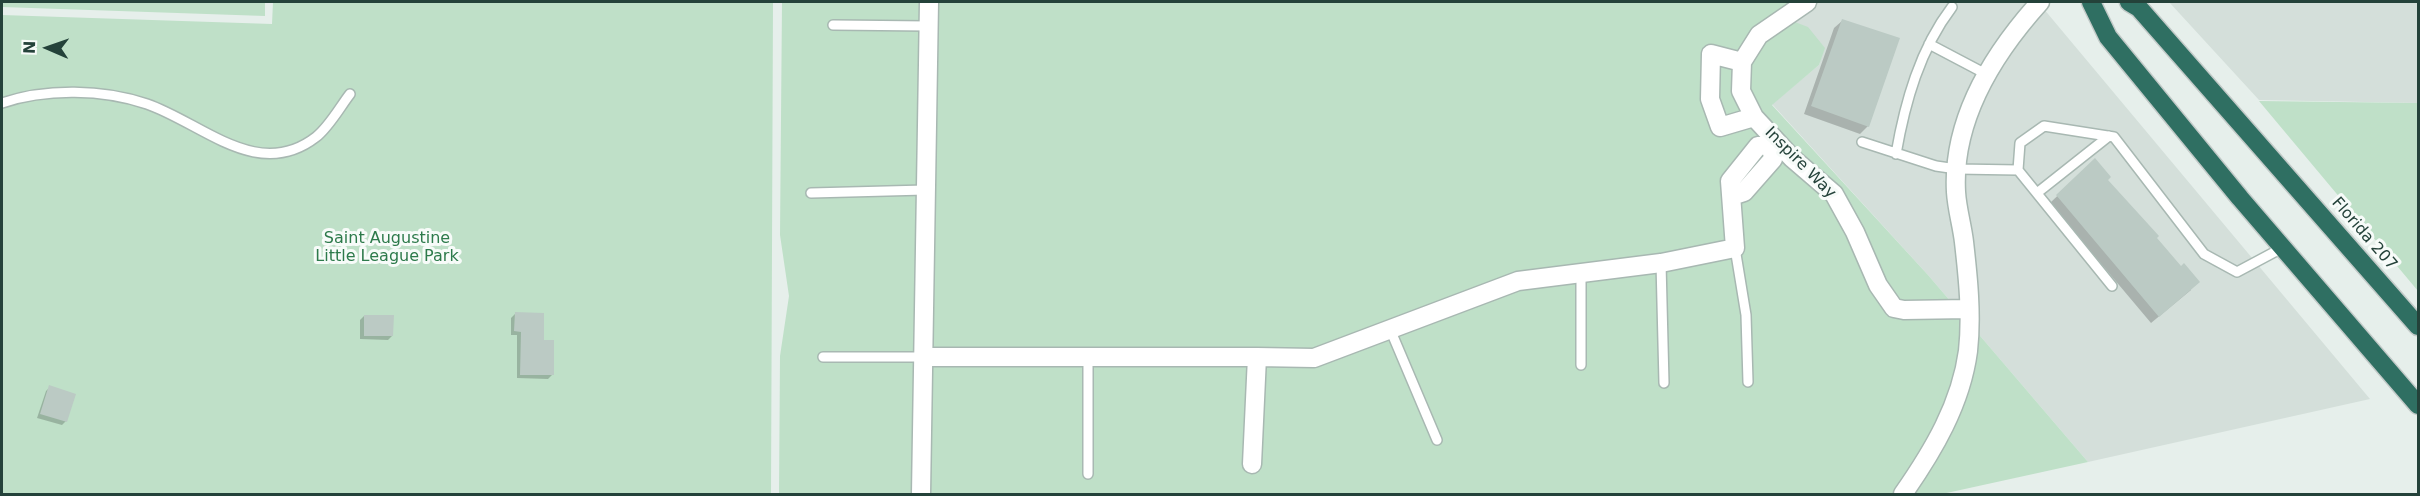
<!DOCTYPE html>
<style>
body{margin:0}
#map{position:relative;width:2420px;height:496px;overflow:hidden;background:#e6efeb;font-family:"DejaVu Sans",sans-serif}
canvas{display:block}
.frame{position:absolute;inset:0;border:3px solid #24423a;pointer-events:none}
.north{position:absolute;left:18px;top:18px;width:60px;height:60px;-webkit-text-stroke:4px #f7fbf9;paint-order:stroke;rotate:272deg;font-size:16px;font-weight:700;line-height:24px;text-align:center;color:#24423a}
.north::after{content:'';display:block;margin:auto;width:21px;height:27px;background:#24423a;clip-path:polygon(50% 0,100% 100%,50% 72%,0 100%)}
</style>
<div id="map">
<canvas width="2420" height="496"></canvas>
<div class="frame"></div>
<div class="north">N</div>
</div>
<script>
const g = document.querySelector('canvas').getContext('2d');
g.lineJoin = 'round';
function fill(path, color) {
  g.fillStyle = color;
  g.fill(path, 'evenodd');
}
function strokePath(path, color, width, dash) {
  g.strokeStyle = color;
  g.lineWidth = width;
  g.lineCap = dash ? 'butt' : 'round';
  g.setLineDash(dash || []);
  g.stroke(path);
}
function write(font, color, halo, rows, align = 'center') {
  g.font = font + ' "DejaVu Sans",sans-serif';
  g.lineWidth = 6;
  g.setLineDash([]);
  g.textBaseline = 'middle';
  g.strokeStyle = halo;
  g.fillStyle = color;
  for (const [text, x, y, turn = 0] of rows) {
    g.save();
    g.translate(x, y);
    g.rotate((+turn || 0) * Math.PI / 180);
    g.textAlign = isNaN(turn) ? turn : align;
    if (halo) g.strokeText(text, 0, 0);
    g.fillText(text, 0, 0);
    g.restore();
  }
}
fill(new Path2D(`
 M1808 2H2038L2370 399 2088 462 1928 275 1772 104 1819 65 1824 47 1787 19Z
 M2169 2H2418V103L2259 100Z`), '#d4dfda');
fill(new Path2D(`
 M2 2H265V16L2 7Z
 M273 2H773L771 494H2V15L272 24Z
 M782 2H1808L1787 19 1808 27 1825 48 1819 65 1772 105 1928 275 2088 462 1942 494H779L780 356 789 296 780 235Z
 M2259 101 2418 103V291Z`), '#bfe0c8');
fill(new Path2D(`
 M1842 21 1868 126 1860 134 1804 114 1834 28Z
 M2095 160 2106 180 2155 238 2191 290 2151 323 2050 203Z
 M515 314 552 375 548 379 517 378V335H511V318Z
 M364 316 392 336 388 340 360 339V320Z
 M50 387 66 421 62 425 37 418 46 391Z`), '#0003');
fill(new Path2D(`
 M1842 19 1900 38 1869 127 1811 106Z
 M2095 158 2111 177 2108 180 2159 236 2157 238 2181 266 2184 263 2200 282 2159 317 2056 195Z
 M515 312 544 313V340H554V375H520L521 332 514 331Z
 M364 315H394L393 336H364Z
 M49 385 76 394 67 422 40 414Z`), '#bbcac4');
const lane = new Path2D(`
 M833 25 928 26
 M1929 44 1986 74
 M2 103C46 88 103 89 147 104 202 123 258 182 316 137 329 127 340 107 350 94
 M1862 142 1936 166 1957 169 2018 170 2112 286
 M1896 154C1905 102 1920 49 1952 7
 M2018 170 2020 143 2044 126 2114 137 2204 254 2237 272 2282 248
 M811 193 925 190
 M2037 193 2109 136
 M1735 248 1746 315 1748 382
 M1661 263 1664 383
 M1390 329 1437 440
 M823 357H923
 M1581 365V274
 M1088 474V357`);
const street = new Path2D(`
 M1807 2 1759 35 1742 62 1741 91 1754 117 1792 158 1834 194 1855 232 1878 285 1894 308 1904 310 1968 309
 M1742 62 1711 54 1710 99 1720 127 1754 117
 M1732 196 1744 192 1773 159 1771 145
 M923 357H1257L1252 464
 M1257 357 1314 358 1518 281 1661 263 1735 248 1730 181 1758 146 1771 145 1775 140
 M921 494 929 2
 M1903 494C1933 451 1961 404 1968 351 1972 315 1968 277 1964 242 1962 225 1957 209 1956 192 1952 119 1993 54 2040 2`);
const highway = new Path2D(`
 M2091 2 2108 37 2240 198 2418 405
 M2129 2 2139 8 2418 326`);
strokePath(lane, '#a8b8b2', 12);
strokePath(street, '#a8b8b2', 21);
strokePath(highway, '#c2cac8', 21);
strokePath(lane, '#fff', 9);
strokePath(street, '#fff', 18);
strokePath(highway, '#2f6f62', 18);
write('16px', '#24423a', '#f7fbf9', [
 ["Inspire Way",1800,163,45],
 ["Florida 207",2364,234,49]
]);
write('16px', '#2d7a4b', '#f7fbf9', [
 ["Saint Augustine",387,239],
 ["Little League Park",387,257]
]);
</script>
